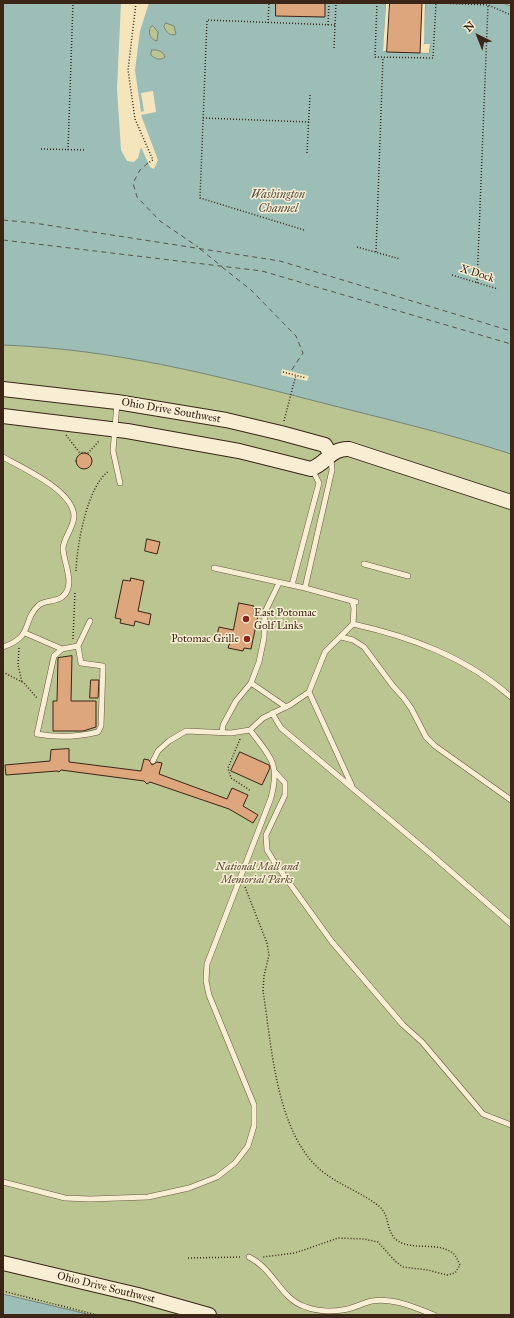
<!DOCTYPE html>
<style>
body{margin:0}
#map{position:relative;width:514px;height:1318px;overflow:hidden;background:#f4e5bd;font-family:"IM FELL Great Primer",serif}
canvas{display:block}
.frame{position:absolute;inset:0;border:4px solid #3a2517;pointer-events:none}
.north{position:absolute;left:458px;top:16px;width:40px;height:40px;-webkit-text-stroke:3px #f8eed4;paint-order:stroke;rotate:317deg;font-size:11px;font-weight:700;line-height:16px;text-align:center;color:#3a2517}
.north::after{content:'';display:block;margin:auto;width:14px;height:18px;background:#3a2517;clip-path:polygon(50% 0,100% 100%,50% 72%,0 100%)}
</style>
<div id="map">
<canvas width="514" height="1318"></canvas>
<div class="frame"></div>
<div class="north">N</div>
</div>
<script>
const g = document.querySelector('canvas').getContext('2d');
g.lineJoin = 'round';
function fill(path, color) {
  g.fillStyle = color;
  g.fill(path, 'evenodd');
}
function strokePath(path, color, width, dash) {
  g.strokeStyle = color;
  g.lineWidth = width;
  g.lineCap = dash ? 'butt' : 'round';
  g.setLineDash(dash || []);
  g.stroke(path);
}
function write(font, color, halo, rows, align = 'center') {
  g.font = font + ' "IM FELL Great Primer",serif';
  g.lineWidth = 3;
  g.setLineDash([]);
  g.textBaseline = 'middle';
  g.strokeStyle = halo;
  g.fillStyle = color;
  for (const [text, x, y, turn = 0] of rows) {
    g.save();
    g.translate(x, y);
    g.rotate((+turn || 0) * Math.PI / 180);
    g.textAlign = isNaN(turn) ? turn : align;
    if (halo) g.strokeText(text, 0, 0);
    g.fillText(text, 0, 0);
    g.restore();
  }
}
fill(new Path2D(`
 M167 23 174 26 176 34 172 35 166 31 164 27Z
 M152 26 158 32 157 41C152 40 150 35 149 31Z
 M152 50C158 49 164 51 165 57 160 61 155 59 151 55Z
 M3 345C112 349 210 374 315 401 381 418 447 433 511 454V1315H87L3 1293Z`), '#bbc592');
const water = new Path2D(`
 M3 3H276V15L324 17 325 3H386L384 51 429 53 430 45 423 44 425 3H503L511 6V454C447 433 381 418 315 401 210 374 112 349 3 345ZM166 23 174 26 176 34C171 37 166 32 164 27ZM153 26 158 32 157 41C151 40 148 34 150 28ZM152 50C158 49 164 52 165 57 160 61 155 59 151 55Z
 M3 1294 87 1314 90 1315H3Z`);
fill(water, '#9cbeb6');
strokePath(water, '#758176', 1);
fill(new Path2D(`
 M121 3H149L140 31 135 70 141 112 144 111 141 93 153 91 156 112 141 115 158 160 154 169 150 167 141 147 138 158 134 162 127 161 121 150 117 88Z
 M386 3H388L386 49 428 51V46L421 44 423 3H425L424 44H430L429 53 383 51Z
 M282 369 309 376 307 381 281 375Z`), '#f4e5bd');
strokePath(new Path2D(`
 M148 163 140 170 133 183 137 197 160 221 198 247
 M3 220 34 223 280 261 511 331
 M3 240 262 271 511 344
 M200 249 220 265
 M222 267 251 290 296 336 303 353 289 374`), '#575347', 1, [5, 4]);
const building = new Path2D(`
 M276 3H325V17L276 16Z
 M390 3H422L420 53 387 52Z
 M76 461a8 8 0 1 1 16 0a8 8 0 1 1-16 0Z
 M147 539 160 542 157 554 145 551Z
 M131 578 144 581 138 611 151 614 149 625 135 621 134 626 120 623 121 619 115 618 123 580 130 581Z
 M239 603 254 606 253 609 259 611 251 649 244 648 243 651 228 648 230 642 216 639 219 627 233 630Z
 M72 656 71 701H96V727L83 731H53V701H57L58 658Z
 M91 680H99L98 698H90Z
 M69 749V762L141 771 144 759 149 760 152 765 157 762 162 763 159 774 227 799 232 788 248 795 243 806 258 815 253 823 229 809 150 782 147 784 144 781 61 770 59 772 57 771 6 775 5 765 50 761 51 750Z
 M240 752 269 765 270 768 262 785 231 771Z`);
fill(building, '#dda67c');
strokePath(building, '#3a2517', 1);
const lane = new Path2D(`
 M117 403 113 451 120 483
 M3 457C22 468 73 490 74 516 74 527 64 537 63 548 63 562 77 586 62 597 56 602 45 600 39 605 21 621 35 636 3 647
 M364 564 408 576
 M214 568 305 588 356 602
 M292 585 319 483 312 469
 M305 588 332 470 331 458
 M352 601 354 608 353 624
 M25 633 62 649
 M341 637 353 640 364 647 393 686 403 697 411 708 426 737 435 746 511 800
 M78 646 62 649 54 656 37 734C58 738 77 737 98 732L101 726 103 666 81 663 78 646 90 621
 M251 683 286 707
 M309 692 352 786
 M272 713 281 728 432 855 511 924
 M222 732 223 725 236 701 251 683 259 662 264 638 265 612 279 583
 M153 761 158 751 169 741 186 731 231 733 250 730 263 718 290 705 309 692 325 652 353 624C411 637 466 657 511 697
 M275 772 285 783V795L266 835 267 850 275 863 332 942 403 1025 422 1042 483 1114 511 1125
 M3 1182 65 1198 90 1199 148 1197 189 1188 217 1177 235 1163 248 1146 254 1126V1105L209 995 206 981 207 964 271 798C280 763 271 758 250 730
 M249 1257C275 1270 280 1299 306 1307 316 1311 331 1312 342 1310 353 1309 362 1303 372 1301 392 1297 416 1308 434 1315`);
const secondary = new Path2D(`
 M3 389 117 402 226 420 281 433 325 445 331 455
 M3 416 127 431 239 451 311 469C327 463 331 448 349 449L511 502
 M3 1263 138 1295 209 1315`);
strokePath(lane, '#685540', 6);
strokePath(secondary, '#3a2517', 16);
strokePath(new Path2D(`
 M136 3 128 70 135 119 153 160 148 163
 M377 3 375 57 433 58 436 3
 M441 3 488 5
 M268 23 269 3
 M328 25 329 3
 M334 48 336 3
 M203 118 309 122
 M41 149 86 150
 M68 150 73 3
 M307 153 310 95
 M304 230 200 198 207 20 335 25
 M357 247 400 259
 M376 252 383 57
 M452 275 498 289
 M477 283 488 5 511 15
 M283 372 306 378
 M284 421 296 375
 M66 435 79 452 88 453 100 440
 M76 571C77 545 87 486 109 471
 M73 639 75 591
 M19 648 18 665 22 682
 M3 672 24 683 37 698
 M240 739 228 768 231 778 251 791
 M245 887 267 943 269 955 264 976 263 991C272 1047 276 1135 323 1172 341 1186 363 1193 380 1207 390 1216 386 1234 398 1241 414 1251 439 1241 454 1254 456 1256 458 1261 460 1265L455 1273 447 1275 428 1270 403 1267 395 1261 378 1242 364 1239 338 1238 295 1253 263 1257
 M188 1258 241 1257
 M3 1291 97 1315`), '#3a2517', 1.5, [1, 2]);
strokePath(lane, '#f8eed4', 5);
strokePath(secondary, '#f8eed4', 14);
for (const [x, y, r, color] of [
 [246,619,4,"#8f2418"],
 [247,639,4,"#8f2418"]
]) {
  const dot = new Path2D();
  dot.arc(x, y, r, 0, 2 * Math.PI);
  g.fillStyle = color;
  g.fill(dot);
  strokePath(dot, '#f8eed4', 1.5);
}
write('11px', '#3a2517', '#f8eed4', [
 ["X Dock",477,274,18],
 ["Ohio Drive Southwest",171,411,10],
 ["Ohio Drive Southwest",106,1288,14]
]);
write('11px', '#3a2517', '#f8eed4', [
 ["East Potomac",254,613],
 ["Golf Links",254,626],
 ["Potomac Grille",239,639,"right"]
], 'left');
write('italic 11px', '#5a4d36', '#f8eed4', [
 ["National Mall and",257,867],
 ["Memorial Parks",257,880]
]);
write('italic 12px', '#575347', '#f8eed4', [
 ["Washington",278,195],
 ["Channel",278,209]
]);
</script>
